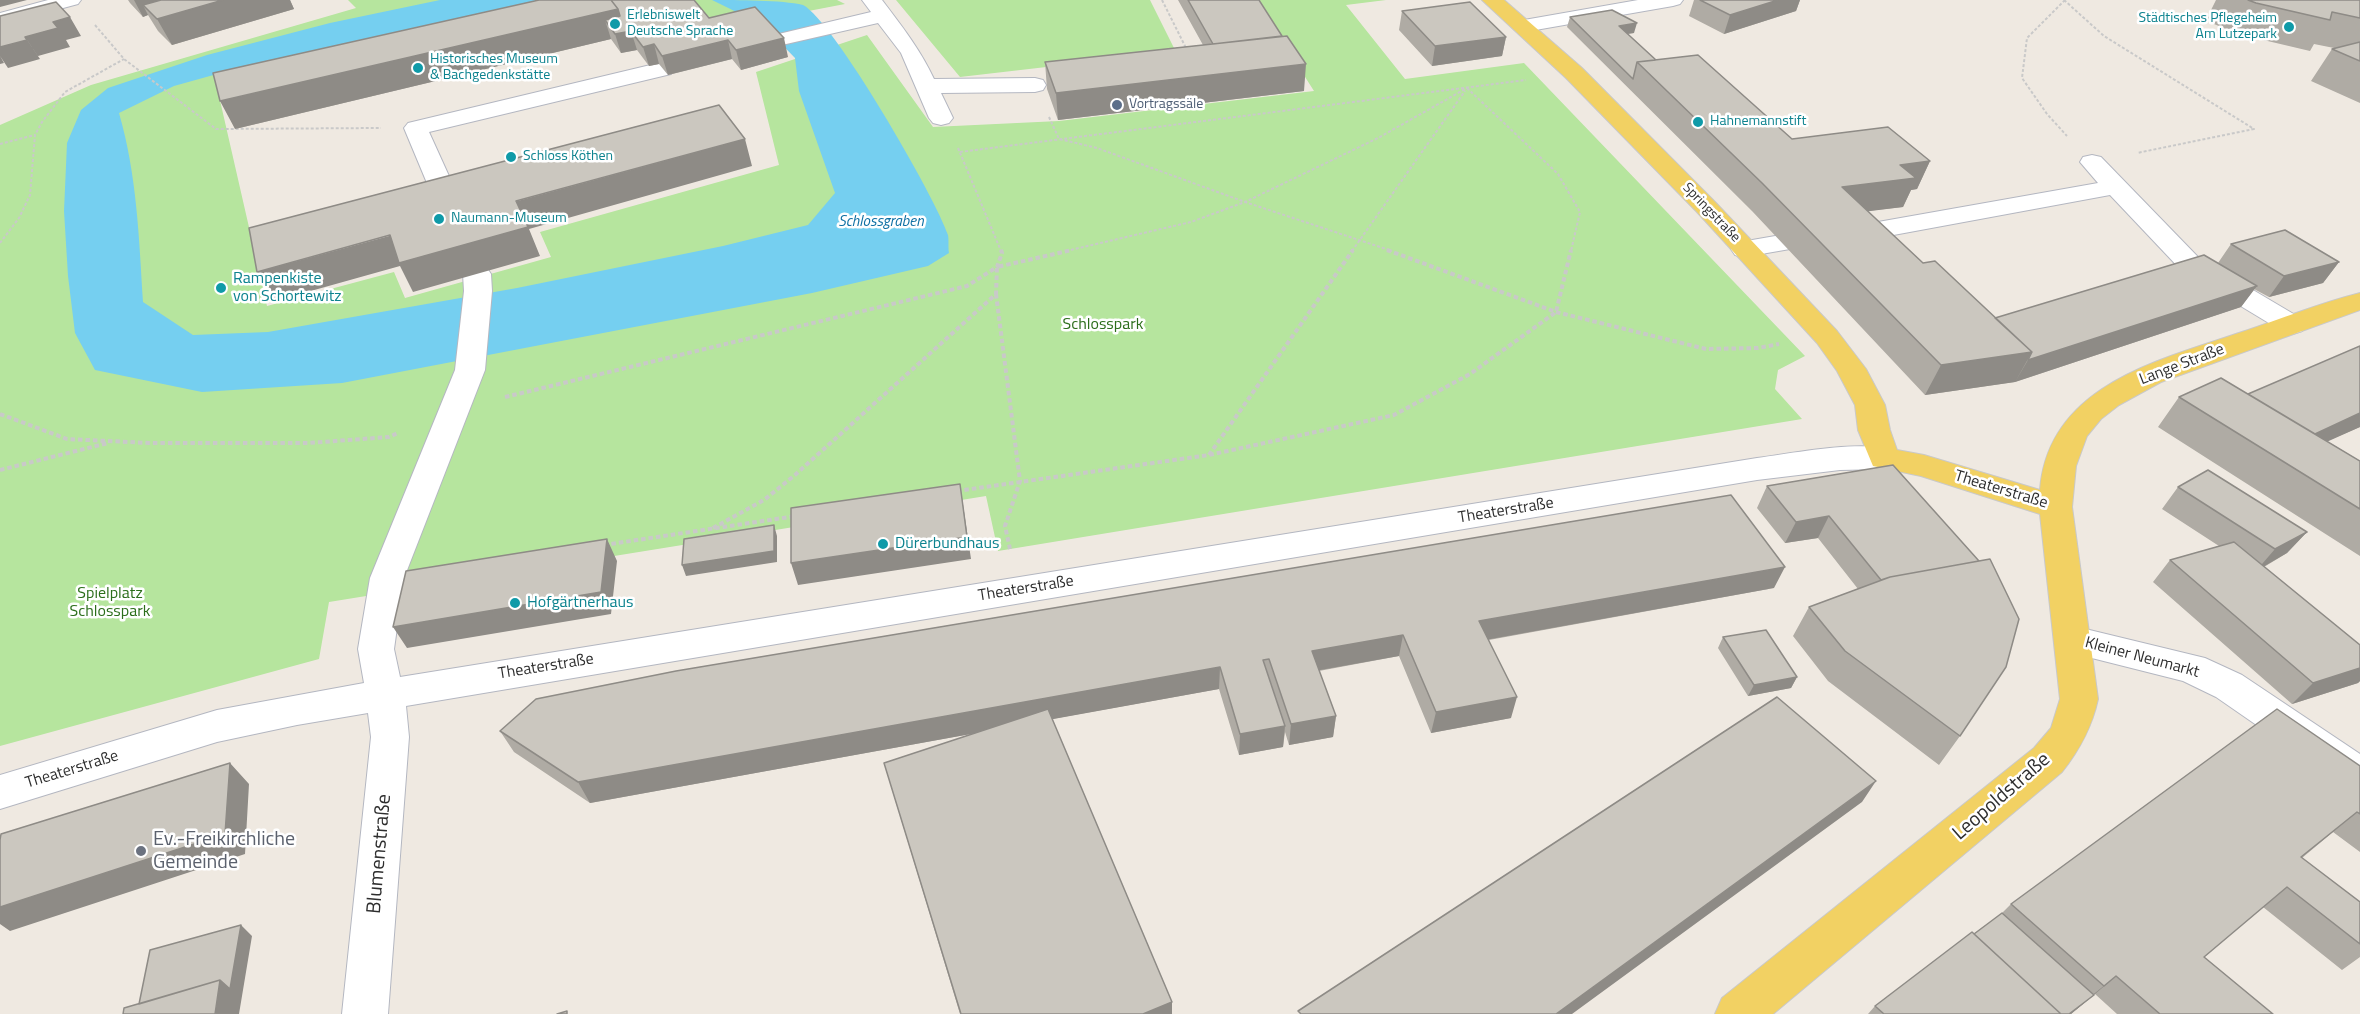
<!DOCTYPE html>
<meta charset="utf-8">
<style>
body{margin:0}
canvas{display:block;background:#efe9e1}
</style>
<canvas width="2360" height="1014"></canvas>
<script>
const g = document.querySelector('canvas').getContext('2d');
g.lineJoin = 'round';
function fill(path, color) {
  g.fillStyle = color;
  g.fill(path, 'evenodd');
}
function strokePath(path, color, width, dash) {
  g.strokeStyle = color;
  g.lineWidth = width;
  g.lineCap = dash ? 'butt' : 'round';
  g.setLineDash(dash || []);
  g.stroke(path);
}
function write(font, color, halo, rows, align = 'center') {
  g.font = font + ' "Titillium Web",sans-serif';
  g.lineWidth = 5;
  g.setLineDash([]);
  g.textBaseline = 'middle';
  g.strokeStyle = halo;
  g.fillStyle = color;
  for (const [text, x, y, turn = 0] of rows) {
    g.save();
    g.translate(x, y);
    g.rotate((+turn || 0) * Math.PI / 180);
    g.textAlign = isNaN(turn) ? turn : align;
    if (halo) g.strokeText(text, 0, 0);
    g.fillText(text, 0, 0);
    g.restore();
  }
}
fill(new Path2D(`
 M348 0H648L219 96 267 306 394 272 405 298 551 257 540 232 779 165 756 72 867 35 933 127 1059 121 1314 91 1256 0H1386L1346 5 1405 79 1524 63 1805 356 1778 370 1775 389 1802 419 998 551 986 496 329 602 319 659 0 746V125L91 85 356 8Z
 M692 0H837L845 4 720 28Z
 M896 0H1150L1176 52 960 77Z`), '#b6e59e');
fill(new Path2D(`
 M440 0H541L235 69 174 86 119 113C137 175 139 238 143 302L193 335 268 332 517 288 723 246 808 225 835 193 799 91 795 58 763 25 712 0C737 0 782 0 803 5 833 20 936 198 948 235 949 240 948 248 949 253L928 266 812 293 342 383 202 392 95 370 75 333 68 276 64 211 67 143 81 110 108 88 207 55 330 23Z`), '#75cff0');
const minor = new Path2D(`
 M48 0H81L78 4 0 25V13Z
 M862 0H882C901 25 920 49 934 79L1035 78 1043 80 1046 85 1043 90 1035 92 941 93 953 118 949 123 941 125 933 123 929 118 901 53 878 23 773 47 766 45 762 41 766 37 871 12Z
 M1638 0H1683L1680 4 1673 6 1524 32 1517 30 1514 26 1517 22 1524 20Z
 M663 62 671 64 674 69 671 74 429 132 463 207 459 212 450 215 441 212 437 207 404 128 408 123Z
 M2092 155 2101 157 2199 258 2302 319 2306 325 2302 331 2292 334 2282 331 2181 270 2110 195 1861 241 1852 239 1848 233 1852 227 1861 225 2098 183 2080 162 2083 157Z
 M1781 235 1790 237 1794 243 1790 249 1744 257 1735 255 1731 249 1735 243Z
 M477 266 487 268 491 274 492 291 485 370 404 578 394 649 400 677 1757 458C1796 453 1858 440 1895 450L1900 458 1895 466 1884 469 1840 470 1757 480 406 706 409 737 388 1014H342L371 737 368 713 297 725 217 742 0 809V775L217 710 364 683 358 649 370 578 455 370 464 291 463 274 467 268Z
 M2073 626 2205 658 2242 675 2360 754V792L2346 787 2216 697 2183 681 2060 650 2055 640 2060 630Z`);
const major = new Path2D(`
 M1482 0H1504L1582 68 1715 202 1837 331 1866 369 1885 405 1890 430 1897 450 1924 455 2040 490C2048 385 2160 360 2242 332 2281 319 2320 303 2360 293V310L2161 382 2119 405 2101 419 2087 436 2076 466 2072 507 2098 699C2092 727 2080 749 2062 772L1773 1014H1715L1722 998 2034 748 2051 728 2060 699 2040 514 1921 476 1873 466 1858 430 1855 405 1837 371 1817 343 1697 212 1566 78Z`);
strokePath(minor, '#b4b7c1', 2);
strokePath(major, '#c9c9c9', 2);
strokePath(new Path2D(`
 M1162 0 1187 50
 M2064 0 2104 36 2254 129 2137 153
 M2065 0 2027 38 2022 78 2047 114 2067 136
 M95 25 124 59 216 129 381 128
 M1467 88 1558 174 1580 212 1571 251
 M1049 117 1059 139 1097 148 1245 202 1392 251
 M0 144 35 135
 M958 148 1001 251
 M960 152 1526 80
 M0 243 19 218 30 195 35 135 42 122 65 92 124 59
 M1066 251 1191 222 1245 202 1378 138 1467 88
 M1352 251 1465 91`), '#c9c9c9', 2, [3, 2]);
strokePath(new Path2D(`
 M1387 250 1556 312 1706 349 1758 348 1779 344
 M996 294 1020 481 1005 526 1010 549
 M505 397 967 286 997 267 1002 253 1001 250
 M0 414 67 439 149 443H308L389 437 398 433
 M1209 455 1353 250
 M0 470 108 443
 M957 491 1209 455 1394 415 1470 374 1556 312 1571 250
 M713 528 764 500 795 475 996 294 997 267 1072 250
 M604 545 796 516`), '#c9c9c9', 4, [4.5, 3]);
fill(minor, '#fff');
fill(major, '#f2d163');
fill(new Path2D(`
 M128 0H290L294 9 172 45 158 31 148 15 143 17 130 3Z
 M539 0 709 18 788 57 741 70 732 59 668 75 659 64 649 66 637 50 621 53 611 39 235 129Z
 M1178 0H1259L1304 91 1058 120 1047 89 1045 62 1203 45Z
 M1694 0H1800L1796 11 1724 34 1689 16Z
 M2216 0H2360V103L2311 81 2332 49 2334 48 2314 44 2310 51 2238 34 2214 24 2208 19 2209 14Z
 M1402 11 1506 37 1502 56 1432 66 1399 30Z
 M1570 17 1634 33 1628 34 1656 60 1792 139 1930 161 1917 189 1911 190 1903 207 1867 211 1923 263 1995 318 2218 263 2231 244 2339 262 2323 283 2269 297 2254 289 2241 307 2015 382 1925 395 1752 211 1567 27Z
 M2360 346V427L2327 441 2360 461V556L2158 427 2179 397 2248 394Z
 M1893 465 1960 736 1939 765 1828 681 1793 636 1809 607 1858 589 1818 538 1785 543 1757 508 1767 486Z
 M2178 487 2307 532 2287 553 2264 567 2360 645V681L2358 683 2292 704 2153 582 2170 560 2219 546 2162 509Z
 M1774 588 1489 640 1511 718 1431 733 1399 656 1319 671 1336 716 1333 737 1289 745 1285 732 1283 747 1239 755 1219 689 1052 719 1172 1002V1014H960L884 763 976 733 590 803 514 752 500 731Z
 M1723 637 1797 677 1791 688 1748 696 1718 648Z
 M2360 766V852L2333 832 2302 858 2360 902V957L2342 970 2263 907 2204 957 2273 1014H2117L2095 994 2071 1014H1868L1875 1006 2002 913 2011 904Z`), '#afaba4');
fill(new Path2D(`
 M0 0H27L0 7Z
 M134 0H159L165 10 143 5 148 15 143 17Z
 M223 0H290L294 9 172 45 157 19Z
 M1778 0H1800L1796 11 1724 34 1730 15Z
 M618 9 631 31 637 50 621 53 615 34 605 20 611 39 235 129 220 101Z
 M70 17 81 36 66 40 70 47 38 56 25 37 53 22Z
 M1637 23 1634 33 1617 35 1619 26Z
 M1506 37 1502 56 1432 66 1435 46Z
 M784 38 788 57 741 70 736 50Z
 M27 40 40 59 8 68 0 56V47Z
 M728 40 732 59 668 75 662 56Z
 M654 44 659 64 649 66 643 47Z
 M0 56 4 63 0 64Z
 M1306 64 1304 91 1058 120 1056 93Z
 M745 139 752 166 529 229 540 256 413 292 400 266 275 301 257 272Z
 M1930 161 1917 189 1911 190 1903 207 1830 216 1842 187 1900 165Z
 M2339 262 2323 283 2269 297 2284 276Z
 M2257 286 2241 307 2015 382 2028 360Z
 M2032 352 2015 382 1925 395 1941 365Z
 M2360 413V427L2284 461 2302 439Z
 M960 484 971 559 798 585 791 563Z
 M1829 516 1818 538 1785 543 1796 522Z
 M774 525 777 536V562L686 576 682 565Z
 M2307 532 2287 553 2256 571 2275 549Z
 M607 539 617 561 611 614 407 648 393 627Z
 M1785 567 1774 588 1474 642 1479 621Z
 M1403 635 1399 656 1309 672 1312 651Z
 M1220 667 1219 689 590 803 578 782Z
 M2360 668V681L2358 683 2292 704 2313 683Z
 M1797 677 1791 688 1748 696 1754 685Z
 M1517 697 1511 718 1431 733 1436 712Z
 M1336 716 1333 737 1289 745 1291 724Z
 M1285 726 1283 747 1239 755 1240 734Z
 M230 763 249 784 245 854 10 931 0 924V907Z
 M1876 781 1862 802 1572 1014H1556Z
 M241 925 252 936 239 1014H215L220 980Z
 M2116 976 2095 994 2071 1014H2069Z
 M1172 1002V1014H1143Z`), '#8e8b86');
const building = new Path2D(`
 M161 0H223L157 19 143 5Z
 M539 0H611L618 9 220 101 213 73Z
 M611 0H694L709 18 755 7 784 38 736 50 728 40 662 56 654 44 643 47 631 31 615 34 605 20 620 16 618 9Z
 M1188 0H1259L1282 36 1213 44Z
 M1700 0H1778L1730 15Z
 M2248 0H2360V18L2332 12 2330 20 2256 3Z
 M56 2 70 17 53 22 58 28 25 37 27 40 0 47V16Z
 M1470 2 1506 37 1435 46 1402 11Z
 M1612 10 1637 23 1619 26 1656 60 1637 62 1633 79 1570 17Z
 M1287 36 1306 64 1056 93 1045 62Z
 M2360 42V61L2332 49Z
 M1698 55 1792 139 1888 127 1930 161 1900 165 1916 178 1842 187 1923 263 1935 261 2032 352 1941 365 1762 183 1637 62Z
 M719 105 745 139 516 201 528 227 399 263 390 235 257 272 249 228Z
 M2285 230 2339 262 2284 276 2231 244Z
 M2204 255 2257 286 2028 360 2032 352 1995 318Z
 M2360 346V413L2315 434 2248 394Z
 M2221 378 2360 461V509L2179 397Z
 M1893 465 1979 561 1890 577 1881 580 1829 516 1796 522 1767 486Z
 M2208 470 2307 532 2275 549 2178 487Z
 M960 484 967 537 791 563V508Z
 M1731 495 1785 567 1479 621 1517 697 1436 712 1403 635 1312 651 1336 716 1291 724 1269 659 1263 660 1285 726 1240 734 1220 667 578 782 500 731 536 699 676 671Z
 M774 525V551L682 565 684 539Z
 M607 539 601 592 393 627 406 571Z
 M2234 542 2360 645V668L2313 683 2170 560Z
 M1990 559 2019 619 2006 667 1960 736 1845 651 1809 607 1890 577Z
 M1766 630 1797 677 1754 685 1723 637Z
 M1777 697 1876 781 1556 1014H1301L1298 1011Z
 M1048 709 1172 1002 1143 1014H961L884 763Z
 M2277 709 2360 766V814L2357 812 2301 857 2360 902V944L2287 887 2204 957 2273 1014H2160L2116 976 2104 986 2011 904Z
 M230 763 225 834 0 907V840L1 834Z
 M2002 913 2094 995 2069 1014H2061L1974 934Z
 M241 925 230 989 220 980 139 1004 150 950Z
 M1972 932 2061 1014H1884L1875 1006Z
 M220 980 215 1014H123L124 1008Z
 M567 1011V1014H557Z`);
fill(building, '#cbc7bf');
strokePath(building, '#8e8b86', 1.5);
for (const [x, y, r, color] of [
 [615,24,6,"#0f9aa8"],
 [2289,27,6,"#0f9aa8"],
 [418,68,6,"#0f9aa8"],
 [1117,105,6,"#5c6f8a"],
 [1698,122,6,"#0f9aa8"],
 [511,157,6,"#0f9aa8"],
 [439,219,6,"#0f9aa8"],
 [221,288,6,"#0f9aa8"],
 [883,544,6,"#0f9aa8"],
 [515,603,6,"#0f9aa8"],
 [141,851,6,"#6b7280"]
]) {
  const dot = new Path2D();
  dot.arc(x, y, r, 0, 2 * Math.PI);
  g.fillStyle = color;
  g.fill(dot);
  strokePath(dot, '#fff', 2);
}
write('14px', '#0d838f', '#fff', [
 ["Erlebniswelt",627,16],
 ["Deutsche Sprache",627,32],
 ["Städtisches Pflegeheim",2277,19,"right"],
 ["Am Lutzepark",2277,35,"right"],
 ["Historisches Museum",430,60],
 ["& Bachgedenkstätte",430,76],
 ["Hahnemannstift",1710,122],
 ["Schloss Köthen",523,157],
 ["Naumann-Museum",451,219]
], 'left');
write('14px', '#4e5e75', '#fff', [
 ["Vortragssäle",1129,105]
], 'left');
write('14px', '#2e2e2e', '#fff', [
 ["Springstraße",1711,213,46]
]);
write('italic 15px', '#0d6fa3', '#fff', [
 ["Schlossgraben",881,222]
]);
write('16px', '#0d838f', '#fff', [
 ["Rampenkiste",233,279],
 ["von Schortewitz",233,297],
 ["Dürerbundhaus",895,544],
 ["Hofgärtnerhaus",527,603]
], 'left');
write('16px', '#2c6e1b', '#fff', [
 ["Schlosspark",1103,325],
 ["Spielplatz",110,594],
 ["Schlosspark",110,612]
]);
write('16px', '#2e2e2e', '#fff', [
 ["Lange Straße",2182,365,-21],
 ["Theaterstraße",2001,490,17],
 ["Theaterstraße",1506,511,-9],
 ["Theaterstraße",1026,589,-9],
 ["Kleiner Neumarkt",2142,658,15],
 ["Theaterstraße",546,667,-9],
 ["Theaterstraße",72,770,-17]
]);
write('20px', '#2e2e2e', '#fff', [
 ["Leopoldstraße",2002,797,-41],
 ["Blumenstraße",380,854,-85]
]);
write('20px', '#5b616d', '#fff', [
 ["Ev.-Freikirchliche",153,840],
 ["Gemeinde",153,863]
], 'left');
</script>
